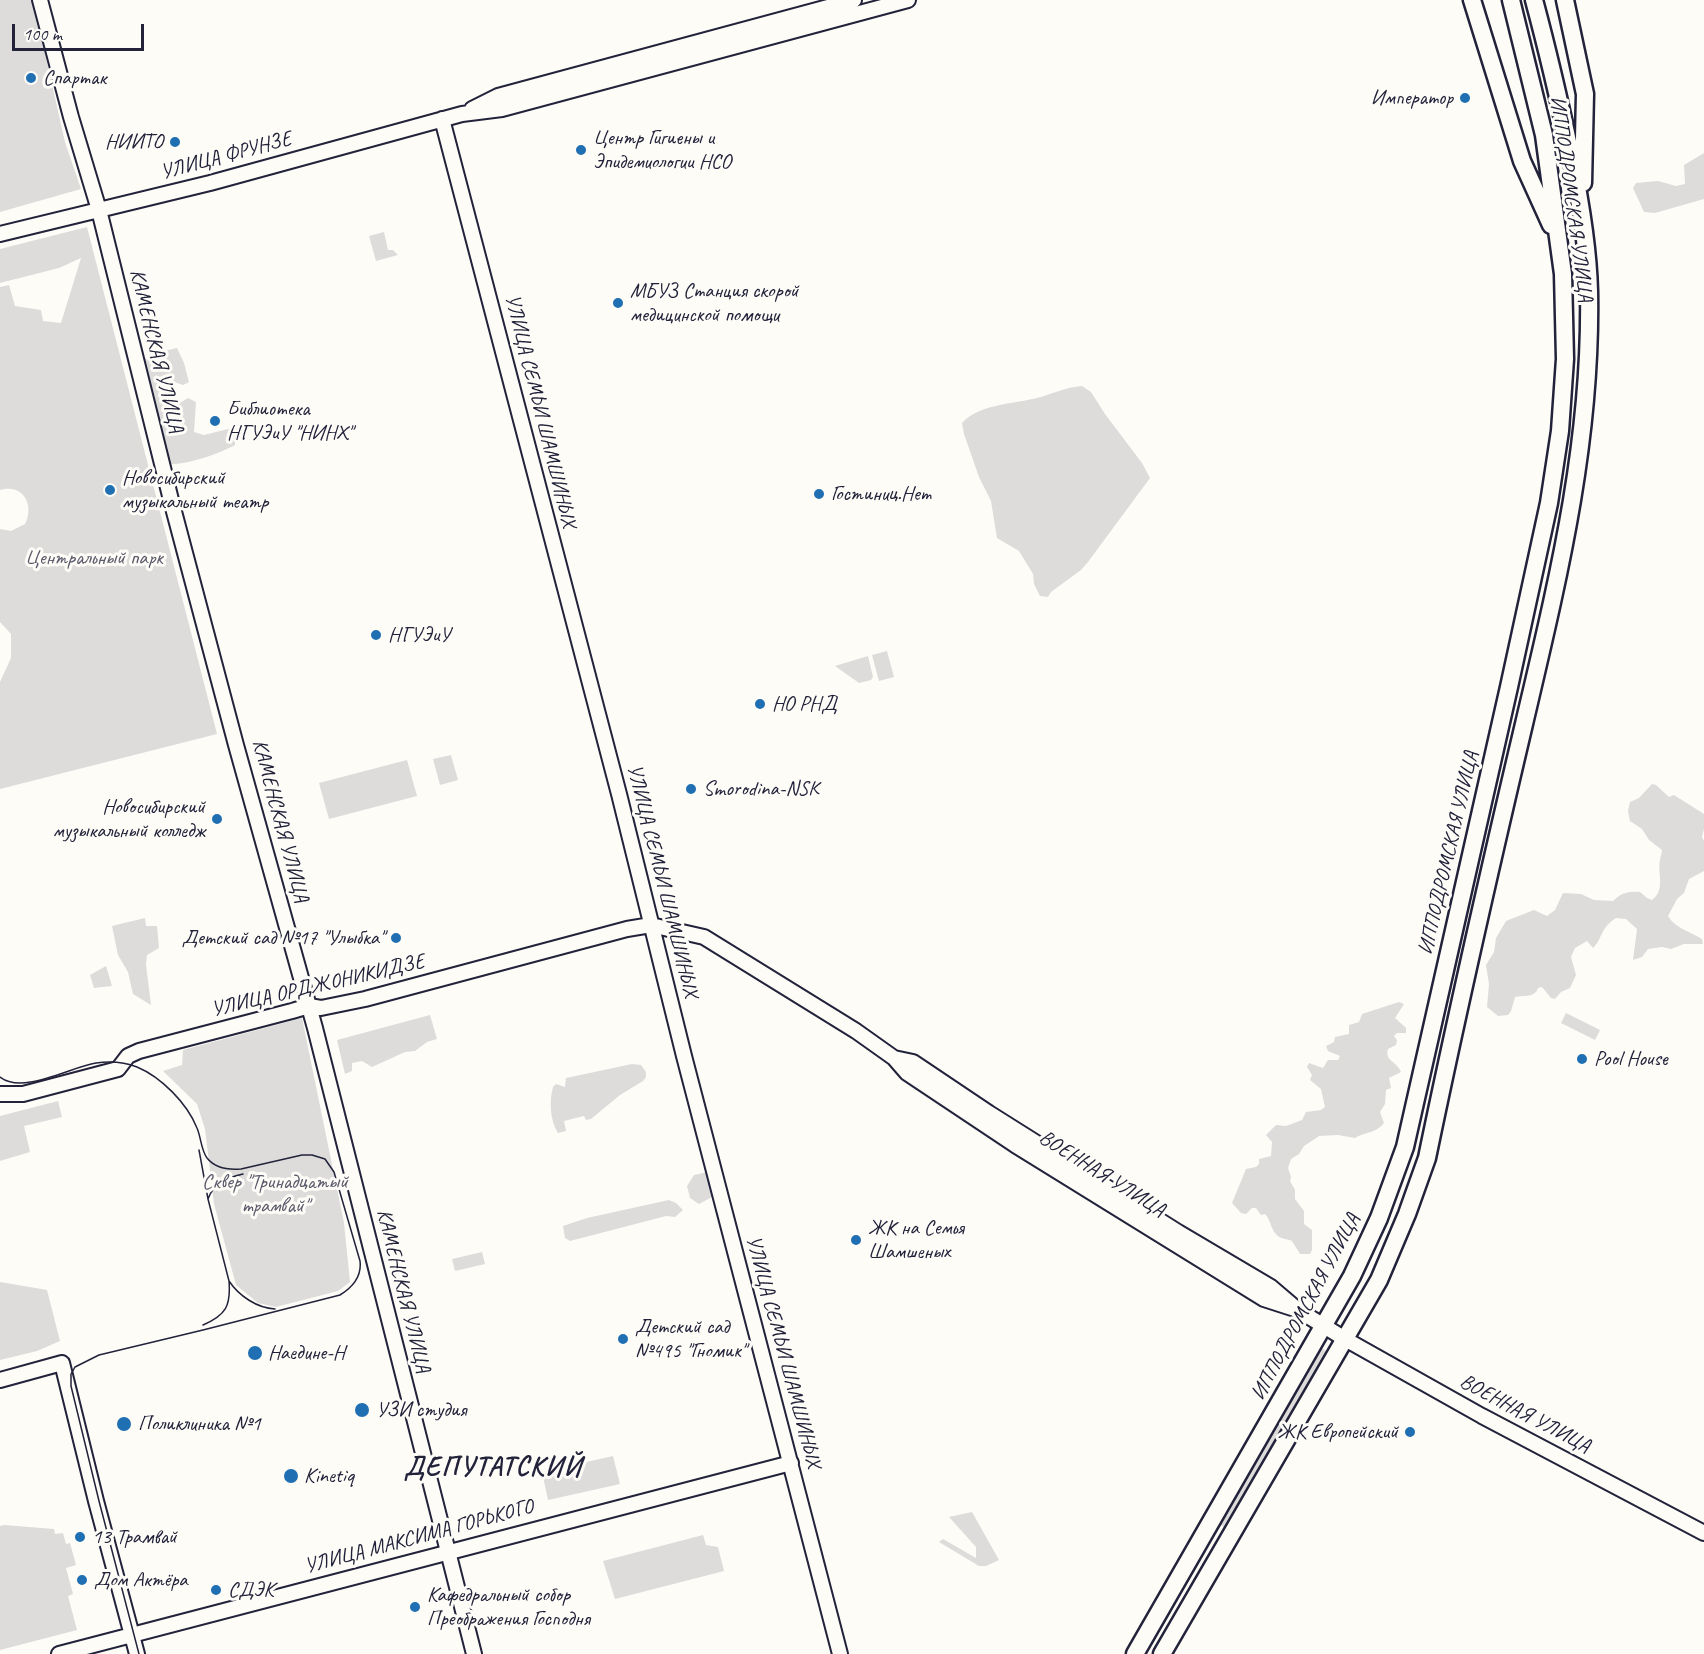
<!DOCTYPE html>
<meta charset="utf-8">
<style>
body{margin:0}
#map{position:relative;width:1704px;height:1654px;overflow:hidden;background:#fdfcf7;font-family:Caveat,sans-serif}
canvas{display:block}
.scale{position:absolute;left:12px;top:24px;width:132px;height:27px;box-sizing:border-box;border:3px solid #22223b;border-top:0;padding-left:8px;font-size:18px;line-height:21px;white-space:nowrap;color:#22223b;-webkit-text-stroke:4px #fdfcf7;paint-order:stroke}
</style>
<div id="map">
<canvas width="1704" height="1654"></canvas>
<div class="scale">100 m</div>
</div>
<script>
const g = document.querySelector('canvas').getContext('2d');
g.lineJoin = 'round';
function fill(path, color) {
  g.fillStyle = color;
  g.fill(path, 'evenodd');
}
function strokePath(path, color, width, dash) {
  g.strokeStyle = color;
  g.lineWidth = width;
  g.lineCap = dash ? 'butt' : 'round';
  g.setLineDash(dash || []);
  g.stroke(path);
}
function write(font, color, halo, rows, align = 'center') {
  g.font = font + ' Caveat,sans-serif';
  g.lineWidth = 6;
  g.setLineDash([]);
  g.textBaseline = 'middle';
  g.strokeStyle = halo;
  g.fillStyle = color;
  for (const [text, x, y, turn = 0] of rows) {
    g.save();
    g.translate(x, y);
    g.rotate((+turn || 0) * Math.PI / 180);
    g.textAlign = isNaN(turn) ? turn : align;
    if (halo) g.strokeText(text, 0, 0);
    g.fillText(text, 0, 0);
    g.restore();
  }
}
fill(new Path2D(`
 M0 0H33L65 142 81 189 0 212Z
 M1704 153V199L1655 213 1644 212 1633 188 1636 183 1658 181 1676 186 1685 184 1684 165Z
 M87 227 217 734 0 789V682L11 658V634L0 622V529L11 531 25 524C35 505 23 483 0 490V287L9 285 15 306 41 310 43 321 61 323 81 258 59 268 0 283V249Z
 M384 232 388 250H393L398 255 376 261 369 236Z
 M177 348 184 363 189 382 183 385 157 376 165 412 188 398 196 402 194 432 204 435 236 427 235 445C221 453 187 465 170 464L159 429 142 357 162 367 160 352Z
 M1082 386 1091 392 1105 414 1142 463 1150 478 1088 562 1081 570 1051 592 1048 597 1040 596 1034 584 1033 574 1019 551 997 538 991 501 979 477 964 434 962 423C979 404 1013 404 1037 398 1052 394 1066 387 1082 386Z
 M887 651 894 677 879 681 872 655Z
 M868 656 873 677 871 680 859 683 835 666Z
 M451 755 458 780 440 785 433 759Z
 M407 760 417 796 329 819 319 783Z
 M1652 784 1656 785 1669 797 1674 795 1704 814V829L1702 837 1704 841V871L1689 879 1684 893 1677 899 1668 916C1675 928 1691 932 1702 939L1703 944H1684L1671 949 1662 947 1648 949 1642 957 1633 960 1637 929 1626 919 1616 918C1600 928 1603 938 1593 948L1587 941 1575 948 1571 957 1576 975 1570 988 1561 992 1555 999 1551 998 1542 987 1538 988C1535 998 1524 995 1515 997L1511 1011 1508 1015 1498 1016 1487 1007 1489 984 1486 965 1494 952 1496 938 1506 921 1534 910 1547 916 1555 910 1563 893 1581 894 1594 900 1613 901C1621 893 1628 891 1640 892L1647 898 1652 900C1666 890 1657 874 1660 860 1660 857 1662 854 1662 850L1649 840 1642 829 1630 821 1628 811 1630 802 1639 798Z
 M145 918 146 926H157L159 948 147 955 146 965 151 1005 133 994 128 972 118 955 112 926Z
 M106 966 112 986 94 988 90 975Z
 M1399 1002 1404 1004 1395 1018 1406 1028V1033H1397L1394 1036 1397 1040 1396 1045 1388 1049C1384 1061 1398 1062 1401 1072L1389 1078 1391 1088 1386 1090 1385 1104 1380 1112 1384 1123C1375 1134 1367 1131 1355 1138L1338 1135 1319 1136 1304 1146 1299 1154 1291 1159 1288 1168 1291 1177 1290 1181 1295 1190V1199L1304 1211V1224L1312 1230V1250L1310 1254H1300L1292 1241C1288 1239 1281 1239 1278 1236 1271 1231 1271 1220 1265 1214L1261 1215 1256 1208H1252L1246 1214 1241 1213 1232 1203 1246 1169 1256 1167 1259 1164V1159L1271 1156 1272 1142 1266 1135 1276 1125 1286 1126 1302 1120 1306 1112 1321 1110 1325 1107 1321 1089 1310 1080 1312 1075 1307 1067 1309 1063 1323 1068 1328 1060H1338L1340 1056 1328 1051 1326 1046 1334 1042 1335 1037 1349 1034V1025L1359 1022 1362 1014Z
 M1566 1013 1600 1030 1595 1040 1561 1023Z
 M430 1015 437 1039 427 1042 415 1051 405 1052 372 1067 362 1061 352 1063V1071L345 1074 337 1040Z
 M302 1018 344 1223 350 1282 338 1291 276 1307 258 1303 236 1285 214 1204 205 1129 197 1104 163 1071 182 1065 183 1050Z
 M632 1064 641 1065 646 1072V1077L643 1081 620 1095 591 1119 586 1120 584 1116 564 1121 566 1131 558 1133C550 1121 549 1101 553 1087L556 1084 565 1087 566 1078Z
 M58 1101 62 1117 24 1126 30 1152 0 1161V1116Z
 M708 1172 713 1179 712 1197 699 1204 690 1198 687 1186 694 1175Z
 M669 1200 676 1203 683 1210 675 1217 666 1216 570 1241 565 1238 563 1226 587 1218Z
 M482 1252 485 1264 455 1271 452 1259Z
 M0 1282 47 1290 60 1341 37 1351 0 1360Z
 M1321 1348 1328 1352 1227 1529 1219 1524Z
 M613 1456 620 1484 548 1500 542 1472Z
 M972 1512 999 1560 986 1566H979L939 1542 943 1539 976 1558V1547L949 1517Z
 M4 1525 54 1529 55 1534 63 1533 66 1544 70 1543 76 1565 66 1568 73 1594 68 1596 77 1630 0 1650V1526Z
 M703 1535 706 1545 718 1547 724 1571 615 1599 603 1561Z`), '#dddcdb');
const secondary = new Path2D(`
 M40 0 71 117 99 210 172 504 236 745 315 1028 474 1654
 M472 109 498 96 854 0
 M442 119 619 794 684 1056 840 1654
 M0 234 210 183 462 114 502 109 908 0
 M894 1058 913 1062 989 1113 1178 1232 1271 1287 1298 1310 1345 1339 1482 1416 1704 1533
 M0 1094H23L118 1069 128 1056 139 1051 292 1011 309 1006 321 1008 365 999 627 929 651 925 704 937 856 1031 894 1058 907 1073 1015 1145 1264 1299 1298 1310
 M0 1380 62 1363 96 1501 137 1654
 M59 1654 791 1463`);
const highway = new Path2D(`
 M1472 0 1522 161 1551 225
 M1565 0 1585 94 1583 183
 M1135 1654 1352 1276 1379 1218 1405 1147 1509 687 1549 503 1560 431 1565 359 1563 274 1544 135 1511 0
 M1162 1654 1379 1280 1407 1214 1427 1158C1457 1013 1490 868 1524 724 1558 579 1592 442 1589 291 1588 246 1580 200 1571 156 1560 104 1548 52 1534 0`);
strokePath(secondary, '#22223b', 18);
strokePath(highway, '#22223b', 21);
strokePath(secondary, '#fdfcf7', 14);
strokePath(highway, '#fdfcf7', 16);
strokePath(new Path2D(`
 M0 1077C23 1095 70 1067 96 1063 110 1061 124 1062 137 1067 161 1077 187 1103 197 1128 201 1137 201 1150 207 1158 215 1168 229 1170 241 1169L302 1155H312L325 1159 334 1172 360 1261C362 1277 353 1287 340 1295L203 1330 99 1355 75 1367 71 1374V1386L99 1501 139 1654
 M199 1150 208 1199 229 1281C231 1306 226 1315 203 1325
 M208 1199C214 1182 227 1178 243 1174
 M229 1281C239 1296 257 1308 275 1309`), '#22223b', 1.5);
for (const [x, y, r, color] of [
 [31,78,6,"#1f6fb2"],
 [1465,98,6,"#1f6fb2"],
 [175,142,6,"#1f6fb2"],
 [581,150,6,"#1f6fb2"],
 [618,303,6,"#1f6fb2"],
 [215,421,6,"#1f6fb2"],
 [110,490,6,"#1f6fb2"],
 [819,494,6,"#1f6fb2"],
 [376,635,6,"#1f6fb2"],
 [760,704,6,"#1f6fb2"],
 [691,789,6,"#1f6fb2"],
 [217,819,6,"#1f6fb2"],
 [396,938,6,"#1f6fb2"],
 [1582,1059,6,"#1f6fb2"],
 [856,1240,6,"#1f6fb2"],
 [623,1339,6,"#1f6fb2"],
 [255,1353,8,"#1f6fb2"],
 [362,1410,8,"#1f6fb2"],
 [124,1424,8,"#1f6fb2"],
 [1410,1432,6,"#1f6fb2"],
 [291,1476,8,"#1f6fb2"],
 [80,1537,6,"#1f6fb2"],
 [82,1580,6,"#1f6fb2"],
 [216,1590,6,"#1f6fb2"],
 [415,1607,6,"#1f6fb2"]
]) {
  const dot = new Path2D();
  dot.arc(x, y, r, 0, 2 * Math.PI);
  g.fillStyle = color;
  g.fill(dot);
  strokePath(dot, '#fdfcf7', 2);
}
write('21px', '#22223b', '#fdfcf7', [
 ["Спартак",43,78],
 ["Император",1453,98,"right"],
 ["Центр Гигиены и",593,138],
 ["Эпидемиологии НСО",593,162],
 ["НИИТО",163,142,"right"],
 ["МБУЗ Станция скорой",630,291],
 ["медицинской помощи",630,315],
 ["Библиотека",227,409],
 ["НГУЭиУ \"НИНХ\"",227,433],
 ["Новосибирский",122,478],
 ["музыкальный театр",122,502],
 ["Гостиниц.Нет",831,494],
 ["НГУЭиУ",388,635],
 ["НО РНД",772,704],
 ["Smorodina-NSK",703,789],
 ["Новосибирский",205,807,"right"],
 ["музыкальный колледж",205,831,"right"],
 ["Детский сад №17 \"Улыбка\"",384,938,"right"],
 ["Pool House",1594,1059],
 ["ЖК на Семья",868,1228],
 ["Шамшеных",868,1252],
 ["Детский сад",635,1327],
 ["№495 \"Гномик\"",635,1351],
 ["Наедине-Н",268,1353],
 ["УЗИ студия",376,1410],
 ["Поликлиника №1",138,1424],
 ["ЖК Европейский",1398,1432,"right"],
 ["Kinetiq",304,1476],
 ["13 Трамвай",92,1537],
 ["Дом Актёра",94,1580],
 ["СДЭК",228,1590],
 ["Кафедральный собор",427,1595],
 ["Преображения Господня",427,1619]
], 'left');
write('21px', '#22223b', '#fdfcf7', [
 ["УЛИЦА ФРУНЗЕ",226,156,-15],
 ["ИППОДРОМСКАЯ УЛИЦА",1571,199,82],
 ["КАМЕНСКАЯ УЛИЦА",156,351,76],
 ["УЛИЦА СЕМЬИ ШАМШИНЫХ",540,411,76],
 ["КАМЕНСКАЯ УЛИЦА",280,821,75],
 ["ИППОДРОМСКАЯ УЛИЦА",1449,853,-77],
 ["УЛИЦА СЕМЬИ ШАМШИНЫХ",662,881,76],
 ["УЛИЦА ОРДЖОНИКИДЗЕ",318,986,-13],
 ["ВОЕННАЯ УЛИЦА",1102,1174,32],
 ["КАМЕНСКАЯ УЛИЦА",403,1291,76],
 ["ИППОДРОМСКАЯ УЛИЦА",1306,1307,-62],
 ["УЛИЦА СЕМЬИ ШАМШИНЫХ",783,1352,75],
 ["ВОЕННАЯ УЛИЦА",1525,1414,28],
 ["УЛИЦА МАКСИМА ГОРЬКОГО",419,1537,-15]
]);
write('21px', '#5a5a6b', '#fdfcf7', [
 ["Центральный парк",94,558],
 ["Сквер \"Тринадцатый",275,1182],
 ["трамвай\"",275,1206]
]);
g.letterSpacing = '1.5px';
write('bold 27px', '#22223b', '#fdfcf7', [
 ["ДЕПУТАТСКИЙ",493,1468]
]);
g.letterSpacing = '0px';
</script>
